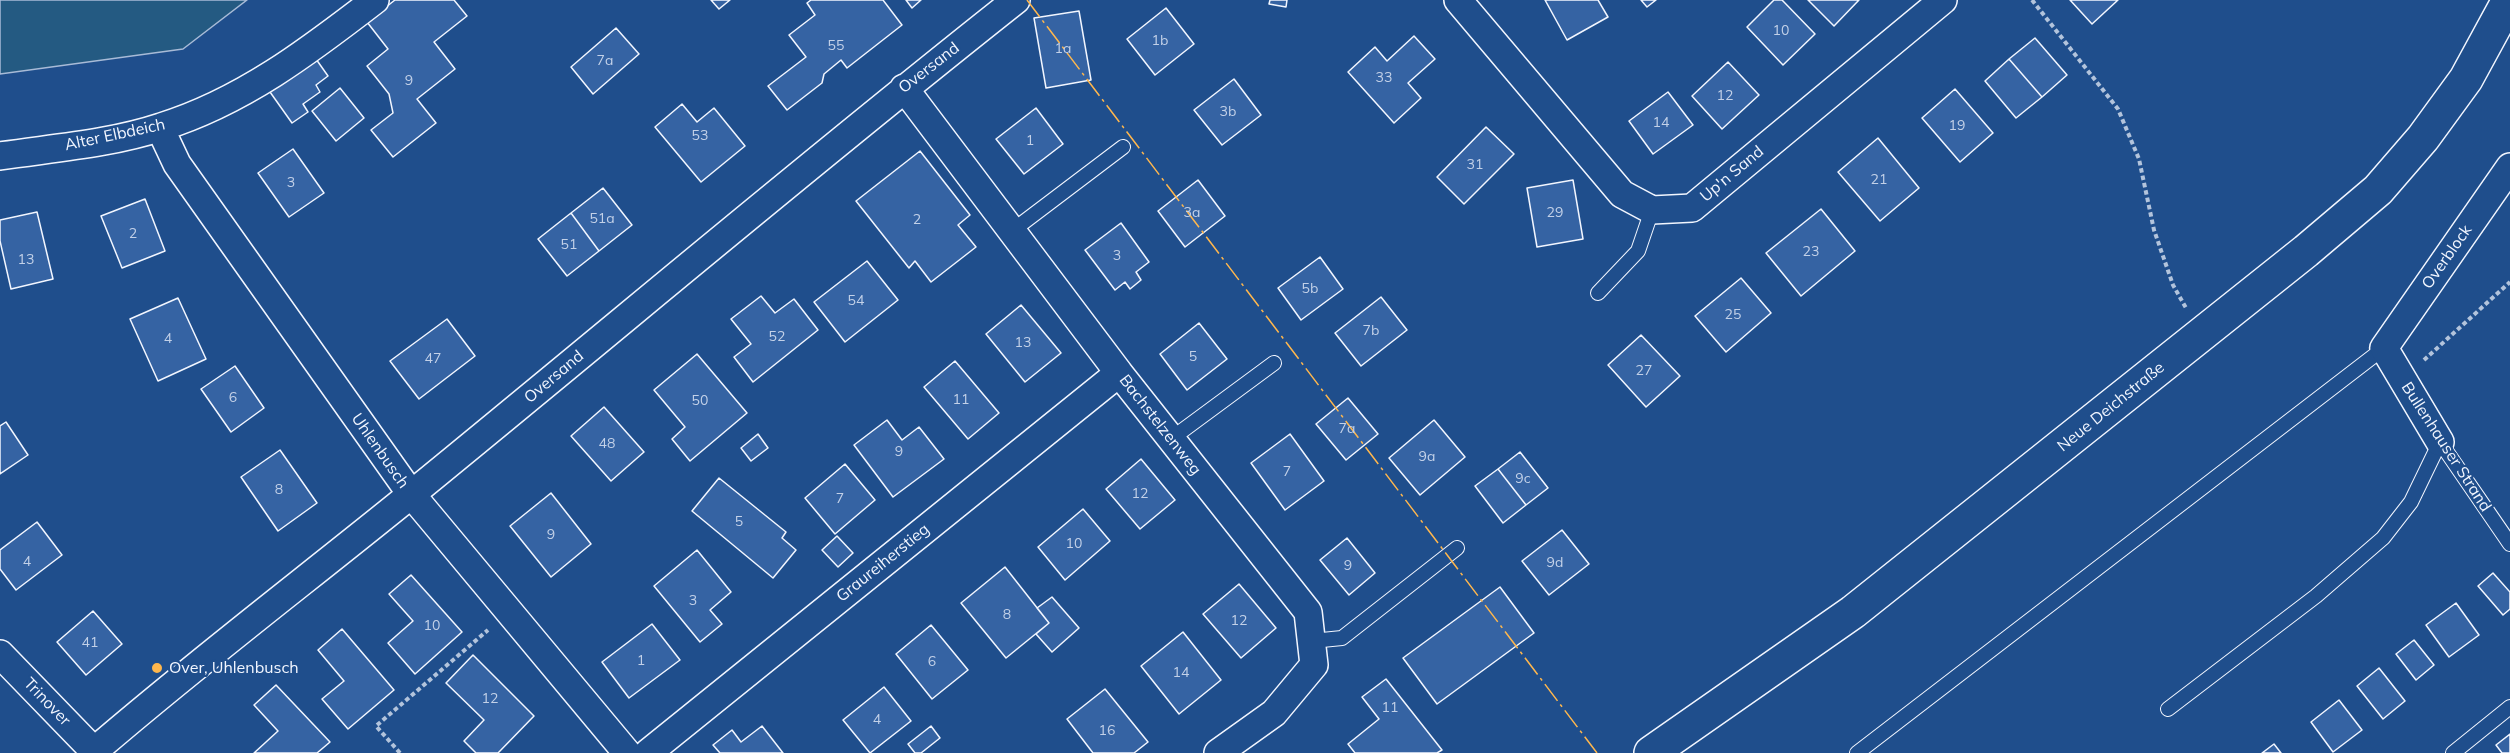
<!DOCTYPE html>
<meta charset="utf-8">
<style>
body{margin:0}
canvas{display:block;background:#1f4e8c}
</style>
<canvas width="2510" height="753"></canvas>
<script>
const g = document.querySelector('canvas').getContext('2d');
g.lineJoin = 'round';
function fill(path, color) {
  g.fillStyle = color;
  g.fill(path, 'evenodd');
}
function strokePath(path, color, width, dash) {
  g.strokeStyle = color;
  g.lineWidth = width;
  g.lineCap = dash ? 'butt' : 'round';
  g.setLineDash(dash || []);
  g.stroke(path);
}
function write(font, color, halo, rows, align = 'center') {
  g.font = font + ' Mulish,sans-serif';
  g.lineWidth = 4.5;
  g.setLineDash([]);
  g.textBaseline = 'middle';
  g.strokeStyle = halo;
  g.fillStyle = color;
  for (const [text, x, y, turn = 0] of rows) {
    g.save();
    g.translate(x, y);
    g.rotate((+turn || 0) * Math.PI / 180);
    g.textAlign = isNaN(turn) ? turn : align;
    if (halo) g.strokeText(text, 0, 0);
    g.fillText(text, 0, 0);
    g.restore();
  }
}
const green = new Path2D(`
 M0 0H247L183 49 0 74Z`);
fill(green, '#245a82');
strokePath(green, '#a8bbd7', 1.5);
const building = new Path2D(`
 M395 0H454L467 16 434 42 455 69 417 99 436 123 393 157 371 130 393 113 389 94 367 66 388 49 367 22Z
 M711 0H730L719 9Z
 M811 0H883L902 25 847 68 841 60 824 74 822 83 787 110 768 86 806 57 789 35 815 15 807 3Z
 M906 0H921L912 8Z
 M1270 0H1287L1286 7 1269 4Z
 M1545 0H1598L1608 17 1567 40Z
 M1641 0H1656L1647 7Z
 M1774 0H1782L1815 34 1783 65 1747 27Z
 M1808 0H1859L1834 26Z
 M2070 0H2118L2092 24Z
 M1166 8 1194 44 1155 75 1127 39Z
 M1079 11 1091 80 1046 88 1034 18Z
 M616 28 639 54 593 94 571 67Z
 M1414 36 1435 59 1408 83 1421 98 1394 123 1348 72 1375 47 1387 61Z
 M2035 38 2067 75 2042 97 2009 59Z
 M316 59 328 76 316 85 320 92 303 104 308 112 292 123 270 92Z
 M2009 59 2042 97 2016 118 1985 81Z
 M1728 62 1759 95 1722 129 1692 96Z
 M1234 79 1261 115 1222 145 1194 110Z
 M340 88 364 118 336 141 312 111Z
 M1955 89 1993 133 1960 162 1922 118Z
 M1668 92 1693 125 1653 154 1629 121Z
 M682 104 697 122 714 108 745 146 701 182 655 127Z
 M1036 108 1063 144 1024 174 996 139Z
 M1486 127 1514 154 1464 204 1437 177Z
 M1878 138 1919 188 1880 221 1838 172Z
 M293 149 324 193 289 217 258 173Z
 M920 151 970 215 958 225 976 247 931 282 915 261 909 268 856 201Z
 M1198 180 1225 216 1185 247 1158 211Z
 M1573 180 1583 239 1537 247 1527 188Z
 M603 188 632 225 599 251 571 213Z
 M145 199 165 251 122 268 101 216Z
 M1821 209 1855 251 1801 296 1766 253Z
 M37 212 53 279 11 289 0 241V220Z
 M571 213 599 251 567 276 538 239Z
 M1121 223 1149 262 1136 272 1141 280 1130 289 1125 282 1115 290 1085 250Z
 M1320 257 1343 289 1301 320 1278 288Z
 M867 261 898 300 845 342 814 302Z
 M1741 278 1771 313 1726 352 1695 316Z
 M761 296 775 313 794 299 818 330 753 382 734 357 751 344 731 319Z
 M1381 297 1407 330 1361 366 1335 333Z
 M178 298 206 359 158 381 130 319Z
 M1021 305 1061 353 1025 382 986 334Z
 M447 319 475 356 419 399 390 361Z
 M1199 323 1227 359 1187 390 1160 354Z
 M1641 335 1680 376 1646 407 1608 365Z
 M697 354 747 413 690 461 672 439 685 427 654 390Z
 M955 361 999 413 968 439 924 387Z
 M235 366 264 408 231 432 201 389Z
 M1348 398 1378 434 1346 460 1316 424Z
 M604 407 644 452 611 481 571 436Z
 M887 420 902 440 919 427 944 459 893 497 854 445Z
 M1434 420 1465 457 1420 495 1389 458Z
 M6 422 28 455 0 474V426Z
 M758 434 768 448 751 461 741 448Z
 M1290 434 1324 481 1285 510 1251 463Z
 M280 450 317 503 278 531 241 477Z
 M1520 452 1548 488 1526 505 1498 469Z
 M1141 459 1175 500 1140 529 1106 489Z
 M845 464 875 500 835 534 805 498Z
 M1498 469 1526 505 1503 523 1475 486Z
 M719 478 786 532 782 538 796 550 773 578 692 511Z
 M551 493 591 544 551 577 510 526Z
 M1083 509 1110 541 1065 580 1038 547Z
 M37 522 62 555 16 590 0 569V550Z
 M1562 530 1589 564 1549 595 1522 561Z
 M837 536 853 553 838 567 822 550Z
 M1347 538 1375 573 1349 595 1320 560Z
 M697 550 731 592 710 610 722 624 700 642 654 586Z
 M1005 567 1049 623 1006 658 961 603Z
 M2493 573 2510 592V609L2503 615 2478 586Z
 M411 575 462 632 415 674 388 643 413 621 389 594Z
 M1239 584 1276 628 1241 658 1203 614Z
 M1500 587 1534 633 1437 704 1403 658Z
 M1052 597 1079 628 1052 652 1036 634 1049 623 1037 608Z
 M2456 603 2479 635 2449 657 2426 625Z
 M93 611 122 644 86 675 57 642Z
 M652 624 680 660 629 698 602 662Z
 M931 625 968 670 932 699 896 654Z
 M342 629 394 690 348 729 322 699 344 681 318 650Z
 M1183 632 1221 680 1179 714 1141 666Z
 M2414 640 2434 665 2416 680 2396 654Z
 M473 655 534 716 498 753H476L464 741 484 720 446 683Z
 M2379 668 2405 701 2383 719 2357 686Z
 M1386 679 1442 750 1437 753H1355L1348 744 1379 719 1362 697Z
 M276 685 330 742 317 753H254L278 731 254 705Z
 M884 687 911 721 870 753 843 720Z
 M1105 689 1148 742 1134 753H1093L1067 719Z
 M2339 700 2362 730 2333 752 2311 722Z
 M762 726 783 753H720L713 745 732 730 741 742Z
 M931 726 940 738 921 753H915L908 744Z
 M2510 734V753H2502L2496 745Z
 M2274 744 2281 753H2262Z`);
fill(building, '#3563a3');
strokePath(building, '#f2f6ff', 1.5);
const lane = new Path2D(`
 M1012 231 1123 147
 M1598 293 1638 251 1652 210
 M1171 439 1274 363
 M1312 641 1342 638 1457 548
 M2168 709 2316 596 2383 538 2411 502 2440 442 2510 544
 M1857 753 2384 348
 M2453 753 2510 707`);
const street = new Path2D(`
 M1458 0 1622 194 1652 210 1692 208 1943 0
 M904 88 1119 373 1308 612 1314 665 1274 713 1218 753
 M160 128 177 164 411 494 627 753
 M0 156C53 148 110 144 161 127 242 102 309 51 375 0
 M2440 442 2384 348 2510 167
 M0 654 94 751
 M92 753C196 663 306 580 413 493 614 329 812 161 1016 0
 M648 753 1119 373`);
const secondary = new Path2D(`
 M1651 753 1853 612 2306 251 2378 190 2423 138 2466 79 2509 0`);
strokePath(lane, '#f2f6ff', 16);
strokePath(street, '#f2f6ff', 30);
strokePath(secondary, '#f2f6ff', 36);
strokePath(new Path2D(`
 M2032 0 2118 109 2139 159 2154 230 2173 285 2186 308
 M2424 360 2510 282
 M400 753 376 726 488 630`), '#b3c4dc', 4, [4.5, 3]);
strokePath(lane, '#1f4e8c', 14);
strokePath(street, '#1f4e8c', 27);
strokePath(secondary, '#1f4e8c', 33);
strokePath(new Path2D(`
 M1027 0 1597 753`), '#ffb74d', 1.5, [21, 4.5, 3, 4.5]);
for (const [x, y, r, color] of [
 [157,668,6,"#ffb74d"]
]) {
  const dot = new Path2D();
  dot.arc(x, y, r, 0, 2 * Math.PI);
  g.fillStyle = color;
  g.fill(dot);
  strokePath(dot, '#1f4e8c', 2);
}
write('14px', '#c3d1e8', null, [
 ["10",1781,31],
 ["1b",1160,41],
 ["55",836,46],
 ["1a",1063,49],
 ["7a",605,61],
 ["33",1384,78],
 ["9",409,81],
 ["12",1725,96],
 ["3b",1228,112],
 ["14",1661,123],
 ["19",1957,126],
 ["53",700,136],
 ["1",1030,141],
 ["31",1475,165],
 ["21",1879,180],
 ["3",291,183],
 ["3a",1192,213],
 ["29",1555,213],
 ["51a",602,219],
 ["2",917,220],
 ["2",133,234],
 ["51",569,245],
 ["23",1811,252],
 ["3",1117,256],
 ["13",26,260],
 ["5b",1310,289],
 ["54",856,301],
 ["25",1733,315],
 ["7b",1371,331],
 ["52",777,337],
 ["4",168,339],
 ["13",1023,343],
 ["5",1193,357],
 ["47",433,359],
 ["27",1644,371],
 ["6",233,398],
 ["11",961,400],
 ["50",700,401],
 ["7a",1347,429],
 ["48",607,444],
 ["9",899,452],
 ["9a",1427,457],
 ["7",1287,472],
 ["9c",1523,479],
 ["8",279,490],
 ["12",1140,494],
 ["7",840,499],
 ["5",739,522],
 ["9",551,535],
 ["10",1074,544],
 ["4",27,562],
 ["9d",1555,563],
 ["9",1348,566],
 ["3",693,601],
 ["8",1007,615],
 ["12",1239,621],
 ["10",432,626],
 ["41",90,643],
 ["1",641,661],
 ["6",932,662],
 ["14",1181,673],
 ["12",490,699],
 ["11",1390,708],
 ["4",877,720],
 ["16",1107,731]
]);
write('16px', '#f2f6ff', '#1f4e8c', [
 ["Oversand",929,68,-38],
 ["Alter Elbdeich",115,135,-12],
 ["Up'n Sand",1732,174,-40],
 ["Overblock",2447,257,-55],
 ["Oversand",554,377,-40],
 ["Neue Deichstraße",2111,407,-39],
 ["Bachstelzenweg",1160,425,52],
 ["Bullenhauser Strand",2446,447,57],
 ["Uhlenbusch",380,451,55],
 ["Graureiherstieg",883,563,-39],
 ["Trinover",47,702,46]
]);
write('16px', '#f2f6ff', '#1f4e8c', [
 ["Over, Uhlenbusch",169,668]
], 'left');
</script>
